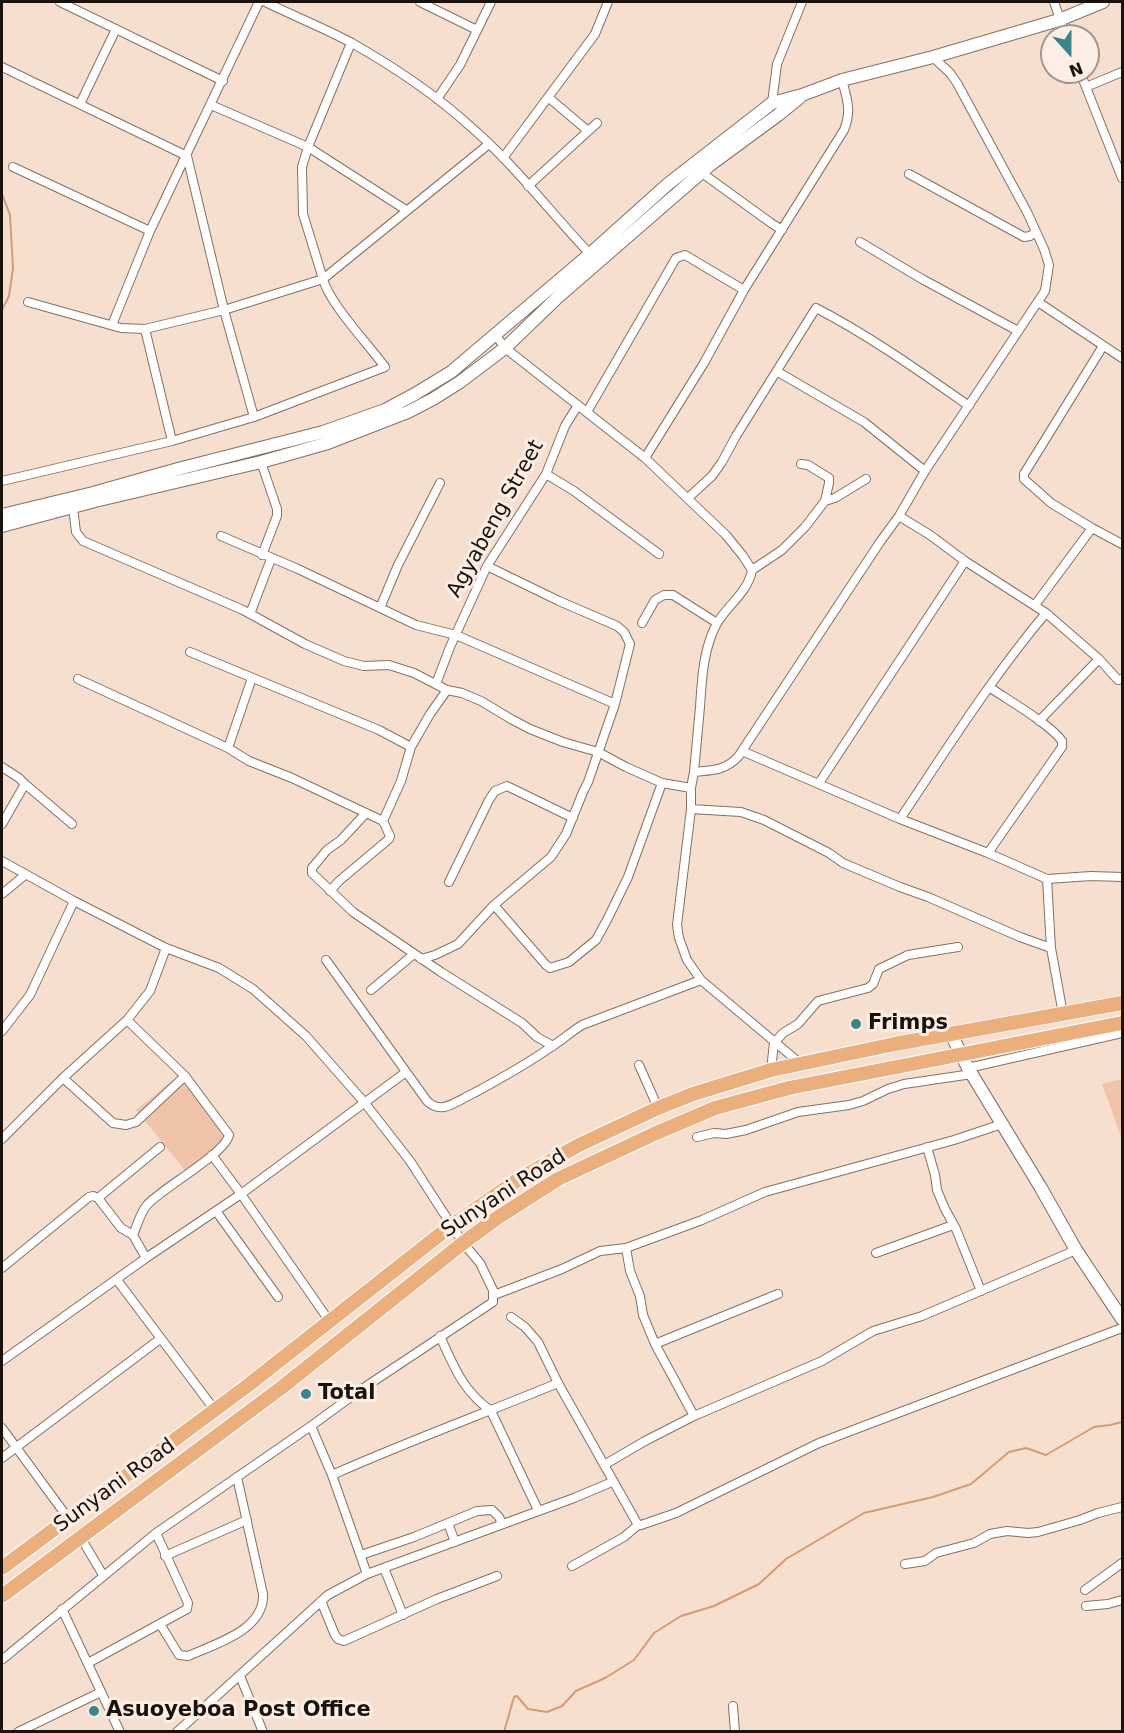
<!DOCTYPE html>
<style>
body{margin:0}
#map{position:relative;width:1124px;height:1733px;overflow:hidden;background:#f7dfd0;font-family:"DejaVu Sans",sans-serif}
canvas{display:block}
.frame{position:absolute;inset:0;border:3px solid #1a120d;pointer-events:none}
.north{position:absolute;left:1040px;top:24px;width:60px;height:60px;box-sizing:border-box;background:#fdeee5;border:2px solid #a2968f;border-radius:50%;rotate:159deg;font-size:16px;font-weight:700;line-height:24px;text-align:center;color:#1a120d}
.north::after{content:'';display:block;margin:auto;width:21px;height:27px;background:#3c848b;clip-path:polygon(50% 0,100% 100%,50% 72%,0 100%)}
</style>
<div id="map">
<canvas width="1124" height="1733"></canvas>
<div class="frame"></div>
<div class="north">N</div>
</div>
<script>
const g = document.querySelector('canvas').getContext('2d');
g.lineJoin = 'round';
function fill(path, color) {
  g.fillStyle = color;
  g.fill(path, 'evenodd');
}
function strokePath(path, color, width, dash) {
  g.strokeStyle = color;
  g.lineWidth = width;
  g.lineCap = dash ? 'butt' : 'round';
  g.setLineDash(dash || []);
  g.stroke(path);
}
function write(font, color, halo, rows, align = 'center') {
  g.font = font + ' "DejaVu Sans",sans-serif';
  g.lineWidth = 6;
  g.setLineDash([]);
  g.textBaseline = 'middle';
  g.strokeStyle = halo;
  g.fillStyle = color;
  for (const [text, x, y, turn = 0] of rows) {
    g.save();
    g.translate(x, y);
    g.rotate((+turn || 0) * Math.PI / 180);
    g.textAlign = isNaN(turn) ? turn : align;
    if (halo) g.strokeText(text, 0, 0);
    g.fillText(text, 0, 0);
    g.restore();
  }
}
fill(new Path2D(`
 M184 1071 235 1135 186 1172 136 1110Z
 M1122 1079V1139L1102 1084Z`), '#f0c4a8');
strokePath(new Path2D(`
 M2 194 10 215 13 268 9 296 2 310
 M504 1732 514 1697 517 1696 528 1709 547 1712 562 1706 576 1691 605 1678 634 1660 654 1633 681 1616 714 1606 759 1584 786 1559 864 1513 933 1497 971 1484 1009 1452 1026 1448 1046 1455 1094 1427 1110 1425 1122 1422`), '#d69b73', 2);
const street = new Path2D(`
 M60 2 223 81
 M265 2C294 16 324 28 352 43 394 67 435 94 471 127 515 165 550 212 590 254
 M420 2 477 30
 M1054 2 1066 36
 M2 67 187 156 224 310 254 417
 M1080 72 1122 178
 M1086 87 1122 72
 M548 97 588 131
 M437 99 460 65 491 2
 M772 103 777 64 802 2
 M80 104 116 29
 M211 105 308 147 406 210
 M503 158 595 34 608 2
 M13 167 150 231
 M702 173 771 223 782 230
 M909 174 1024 237 1030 236 1036 232
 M528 186 597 123
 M860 242 922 279 1018 331
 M28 302 121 328 145 329 224 310 323 279 303 214 302 167 308 147 351 43
 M1038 302 1122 358
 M112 325 150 231 259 2
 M145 329 172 441
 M495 334 505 348 645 458 726 535 743 556 752 570
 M1103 346 1024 474V479L1051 503 1092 528 1122 544
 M778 372 864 422 925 471
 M587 412 676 258 685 255 744 290
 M645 458 704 363 744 290 844 130C852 110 847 99 842 80
 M261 462 277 509V516L262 555
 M801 464 808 465 829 478V483L825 501
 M546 474 574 491 659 554
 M2 481 172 441 254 417 385 367C369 345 329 303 323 279L489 144
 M688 498 712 476 722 462 736 436 816 308C870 336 919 371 969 406
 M73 508 76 532 83 541 243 610 305 644 344 661 364 666 389 665 414 673 447 690 462 693 481 701 511 719 530 729 563 742 598 752 626 767 662 783 691 788
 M899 516 930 535 965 561 1046 613 1099 659 1118 680 1122 679
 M221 536 298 569 416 625 456 635 615 704
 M1035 605 1092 528
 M380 608 398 565 440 483
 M250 614 271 559
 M642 623 655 600 664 595H673L717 623
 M190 652 379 730 411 747
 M78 679 228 748 249 761 292 778 383 821 390 836 389 839 339 881 330 891
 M436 684 450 647 487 566 546 474 565 426 578 405
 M1039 721 1099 659
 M228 748 252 678
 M742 751 900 819 988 853 1047 879 1091 876 1122 877
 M2 767 19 778 25 784 2 824
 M694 772C713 770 724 771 738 757L880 542 899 516 925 471 1045 291 1049 265 1044 249 1027 212 957 83 950 73 933 57
 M819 783 965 561
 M25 784 72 824
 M691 809 741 812 764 820 829 853 843 863 900 887 928 897 1020 937 1051 948
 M366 813 341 840 327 850 312 868V873L353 912 441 972 522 1023 537 1037 553 1046
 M900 819C947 749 992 677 1046 613
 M383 821 401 781 411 747 430 714 447 690
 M988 853 1062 747V741C1050 724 1008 700 989 687
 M2 861 74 901 166 948 219 968 253 989 306 1036 364 1102 410 1161 463 1243 480 1263 493 1290V1302L359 1391 311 1426 156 1533 3 1659
 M1047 879 1051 948 1063 1014
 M449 882 489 800 495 791 507 786 573 818
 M2 894 25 875
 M494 905 546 965 550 968 569 962 596 940 608 918 628 877 662 783
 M421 959 435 955 458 944 494 905 551 857 566 834 583 792 588 782 615 704 630 644 624 632 617 626 559 601 487 566
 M326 960 427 1101C431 1105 437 1108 444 1107 454 1105 465 1097 474 1093 500 1079 527 1064 551 1047 562 1040 571 1032 582 1025L701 980
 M371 990 414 954
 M127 1020 185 1076 229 1135C225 1154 162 1188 147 1205 140 1213 137 1226 133 1235L146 1258
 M2 1031 30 995 74 901
 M801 1064 701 980 687 960 679 938 677 925 691 809V788L694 772C696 750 698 729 700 707 702 678 703 651 716 625 726 606 748 593 752 570L782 550 805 527 825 501 835 498 866 479
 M639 1065 658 1108
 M968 1068 1122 1033
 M771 1070 774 1043 783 1033 798 1024 818 1001 868 988 873 984 879 969 908 955 958 947
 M63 1078 113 1123 126 1125 136 1122 185 1076
 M697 1137 714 1133 726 1134 746 1130 798 1112 849 1105 863 1101 888 1089 904 1084 972 1074
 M2 1139 63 1078 127 1020 150 991 166 948
 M927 1147 935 1175 937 1190 945 1209 956 1229 981 1291
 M212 1155 241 1194 330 1322
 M98 1198 160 1147
 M216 1211 278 1297
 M626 1248 630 1271 640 1296 643 1315 655 1344 694 1416
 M876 1253 953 1225
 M2 1268 89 1197 93 1196 98 1198 121 1228 133 1235
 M117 1280 214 1409
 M494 1295 562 1269 600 1251 626 1248 702 1220 765 1192 954 1140 1002 1124
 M511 1317 525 1327 538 1342 558 1383 638 1525
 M440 1336C454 1367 463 1391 491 1411L538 1510
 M655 1344 778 1294
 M2 1361 146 1258 241 1194 406 1072
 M311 1426 332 1475 367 1574
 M2 1428 68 1518
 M2 1458 160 1339
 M604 1465 645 1441 694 1416 822 1361 873 1331 922 1316 1076 1250
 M332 1475C406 1442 483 1414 558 1383
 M448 1523 455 1542
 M81 1538 103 1575
 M361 1555 414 1537 477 1511 492 1510 499 1517 502 1524
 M165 1556 247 1520
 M905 1564 925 1561 936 1553 974 1543 990 1534 1007 1531 1028 1533 1038 1532 1080 1520 1098 1513 1122 1507
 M572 1566 624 1537 638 1525H641L676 1513 819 1443 1122 1328
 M384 1568 403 1615
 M1085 1590 1122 1563
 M321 1601 335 1635 338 1639 344 1641 437 1599 497 1576
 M1086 1606 1108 1604 1122 1600
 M62 1609 120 1732
 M160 1624 179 1655 188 1656C215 1644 265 1630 263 1594L237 1477
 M88 1663 187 1609 188 1603 156 1533
 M240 1676 263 1732
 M733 1706 735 1732
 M18 1732 101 1692
 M177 1732 328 1595 367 1574 574 1498 612 1482`);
const secondary = new Path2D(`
 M2 515 93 493 178 469 323 432 385 410 415 394 451 372 590 254 668 184 772 103 802 95 842 80 933 57 1059 20 1103 2
 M2 526 95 501 261 462 328 443 408 412 433 399 460 382 505 348 558 297 710 165 778 115 799 98
 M951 1034 968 1068 1041 1188 1076 1250 1122 1319`);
const primary = new Path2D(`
 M2 1568 247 1386 452 1225 522 1177 579 1145 658 1108 693 1094 771 1070 895 1044 1122 1003
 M2 1596 281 1388 463 1243 497 1218 558 1179 654 1134 715 1108 789 1088 1122 1023`);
strokePath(street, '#857063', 10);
strokePath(secondary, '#857063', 14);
strokePath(primary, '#fff', 16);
strokePath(street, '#fff', 8);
strokePath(secondary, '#fff', 12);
strokePath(primary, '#ebaf7d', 14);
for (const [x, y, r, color] of [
 [856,1024,6,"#3c848b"],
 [306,1394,6,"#3c848b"],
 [94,1711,6,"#3c848b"]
]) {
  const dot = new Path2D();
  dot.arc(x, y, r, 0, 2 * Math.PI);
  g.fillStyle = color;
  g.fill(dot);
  strokePath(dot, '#fdeee5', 2);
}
write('21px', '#1a120d', '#fdeee5', [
 ["Agyabeng Street",496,519,-61],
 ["Sunyani Road",504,1194,-33],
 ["Sunyani Road",115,1486,-36]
]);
write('bold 21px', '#1a120d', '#fdeee5', [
 ["Frimps",868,1024],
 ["Total",318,1394],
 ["Asuoyeboa Post Office",106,1711]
], 'left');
</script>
